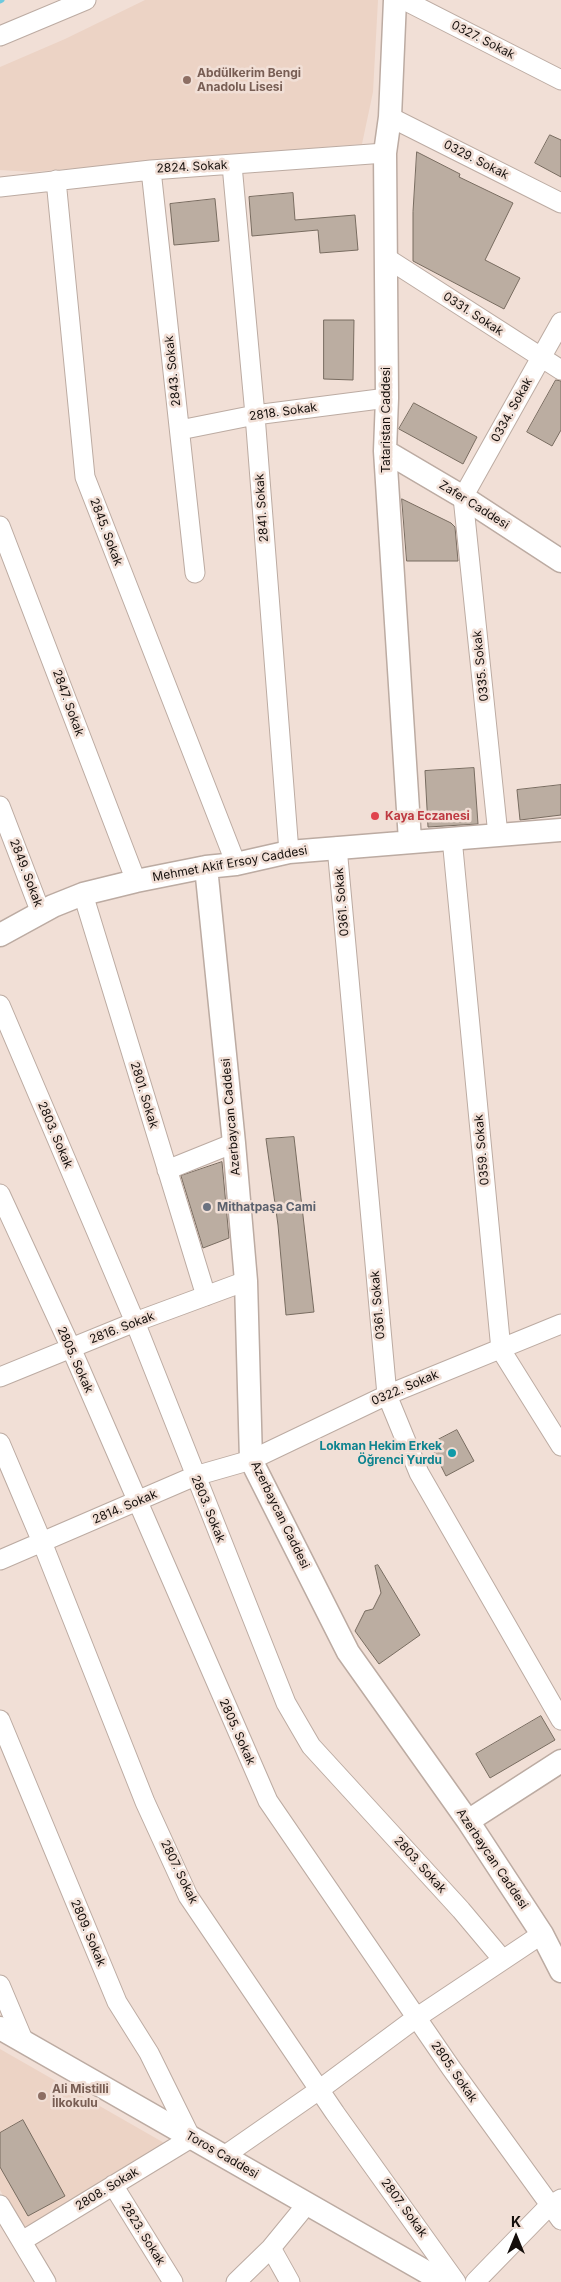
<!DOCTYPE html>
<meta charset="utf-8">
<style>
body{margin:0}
#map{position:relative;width:561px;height:2282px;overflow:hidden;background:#f1dfd6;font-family:Inter,sans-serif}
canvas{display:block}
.north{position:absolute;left:491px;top:2212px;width:50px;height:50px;-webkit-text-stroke:4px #f1dfd6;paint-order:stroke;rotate:0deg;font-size:14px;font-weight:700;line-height:20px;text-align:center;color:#150f0c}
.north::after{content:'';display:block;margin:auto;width:18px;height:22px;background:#150f0c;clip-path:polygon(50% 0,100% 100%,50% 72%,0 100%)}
</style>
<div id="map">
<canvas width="561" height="2282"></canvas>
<div class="north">K</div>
</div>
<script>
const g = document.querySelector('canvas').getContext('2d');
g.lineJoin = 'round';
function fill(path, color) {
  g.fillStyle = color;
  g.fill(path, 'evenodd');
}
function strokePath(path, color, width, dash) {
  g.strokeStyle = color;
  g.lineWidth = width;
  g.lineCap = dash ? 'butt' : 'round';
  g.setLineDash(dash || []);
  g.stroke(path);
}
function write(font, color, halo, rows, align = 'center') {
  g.font = font + ' Inter,sans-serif';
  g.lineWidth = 5;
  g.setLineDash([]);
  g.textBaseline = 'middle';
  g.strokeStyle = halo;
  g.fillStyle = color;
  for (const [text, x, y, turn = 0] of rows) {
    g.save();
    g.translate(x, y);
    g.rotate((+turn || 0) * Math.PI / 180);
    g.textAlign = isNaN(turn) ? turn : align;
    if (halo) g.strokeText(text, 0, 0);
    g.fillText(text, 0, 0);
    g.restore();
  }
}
fill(new Path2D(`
 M145 0H378L373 92 362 144 32 172 0 170V67L65 39Z
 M0 2049 166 2144 23 2231 0 2190Z`), '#ecd3c5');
strokePath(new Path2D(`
 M0 1 2 0`), '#6dc9de', 5);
const building = new Path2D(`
 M550 135 561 140V177L535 163Z
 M417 152 460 174 459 177 513 203 485 260 520 278 504 309 413 261V212Z
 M293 193 295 220 355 215 358 250 320 253 318 230 252 236 249 197Z
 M215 199 219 241 174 245 170 204Z
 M324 320H354L353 380 324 379Z
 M556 380 561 381V430L552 446 527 432Z
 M414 403 477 437 463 464 399 429Z
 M402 499 451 523 455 527 458 561H407Z
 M474 768 478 824 428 827 425 771Z
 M561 785V815L520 820 517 790Z
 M294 1137 314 1312 286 1315 278 1225 266 1139Z
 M222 1162 229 1238 203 1248 181 1176Z
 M457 1430 474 1461 446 1476 430 1444Z
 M378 1565 420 1635 379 1664 355 1631 365 1611 373 1609 381 1593 375 1566Z
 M541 1716 555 1740 490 1778 476 1754Z
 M23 2120 65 2196 28 2216 0 2167V2133Z`);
fill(building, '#bbada1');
strokePath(building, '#786c60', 1);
const minor = new Path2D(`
 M404 0 561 80
 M0 36 86 0
 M390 117 561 203
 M232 165 255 415 289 852
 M151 170 195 573
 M56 180 85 477 236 864
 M0 187 151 170 385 153
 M385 257 561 370
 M180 430 255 415 387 398
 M0 526 136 881
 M0 806 41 913
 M498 835 463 497 561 322
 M452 838 501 1350 561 1446
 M337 847 387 1395 419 1473 561 1720
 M83 894 206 1296
 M0 1005 135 1322 286 1703 311 1746 461 1910 503 1960
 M167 1170 234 1143
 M0 1194 71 1348 268 1801 451 2068 561 2220
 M0 1377 135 1322 246 1281
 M0 1443 42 1542 145 1802 188 1896 335 2113 456 2282
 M0 1560 195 1476 251 1460 387 1395 561 1324
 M0 1720 117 2002 149 2053 191 2138 22 2241
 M0 1985 24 2042
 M224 2156 319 2090 416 2018 542 1934
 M113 2185 173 2282
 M0 2205 46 2282
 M271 2248 290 2282
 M236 2282 271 2248 307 2204
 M475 2282 549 2206 561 2199`);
const tertiary = new Path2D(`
 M395 0 390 117 385 153 387 398 385 451 410 841
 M385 451 463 497 561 561
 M206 867 234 1143 246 1281 251 1460 348 1652 468 1821 542 1934 561 1971
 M0 935 53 906 83 894 136 881 206 867 236 864 289 852 561 830
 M468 1821 561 1761
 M0 2028 444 2282`);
strokePath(minor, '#bcaba2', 21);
strokePath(tertiary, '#bcaba2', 25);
strokePath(minor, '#fff', 19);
strokePath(tertiary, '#fff', 22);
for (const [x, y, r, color] of [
 [187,80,5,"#8d6e63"],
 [375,816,5,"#e0444e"],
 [207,1207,5,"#6b7280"],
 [452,1453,5,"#0f9aa8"],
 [42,2096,5,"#8d6e63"]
]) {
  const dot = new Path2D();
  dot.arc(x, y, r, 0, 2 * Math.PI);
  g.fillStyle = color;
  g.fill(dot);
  strokePath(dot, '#f1dfd6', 2);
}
write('12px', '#150f0c', '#f1dfd6', [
 ["0327. Sokak",483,40,27],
 ["0329. Sokak",476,160,27],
 ["2824. Sokak",192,167,-3],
 ["0331. Sokak",473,314,33],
 ["2843. Sokak",173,371,-96],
 ["0334. Sokak",512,410,-61],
 ["2818. Sokak",283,412,-8],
 ["Tataristan Caddesi",386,420,-90],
 ["Zafer Caddesi",474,505,32],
 ["2841. Sokak",262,508,-94],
 ["2845. Sokak",106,532,69],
 ["0335. Sokak",481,666,-96],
 ["2847. Sokak",68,703,70],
 ["Mehmet Akif Ersoy Caddesi",230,864,-10],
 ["2849. Sokak",26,873,69],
 ["0361. Sokak",342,902,-95],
 ["2801. Sokak",144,1095,73],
 ["Azerbaycan Caddesi",231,1117,-95],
 ["2803. Sokak",55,1135,67],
 ["0359. Sokak",482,1150,-95],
 ["0361. Sokak",378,1305,-95],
 ["2816. Sokak",122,1328,-21],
 ["2805. Sokak",75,1360,66],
 ["0322. Sokak",405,1388,-23],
 ["2814. Sokak",125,1507,-23],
 ["2803. Sokak",208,1509,68],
 ["Azerbaycan Caddesi",280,1515,64],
 ["2805. Sokak",237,1732,66],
 ["Azerbaycan Caddesi",492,1859,56],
 ["2803. Sokak",420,1865,48],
 ["2807. Sokak",179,1872,64],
 ["2809. Sokak",88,1933,67],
 ["2805. Sokak",454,2072,55],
 ["Toros Caddesi",222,2155,30],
 ["2808. Sokak",107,2189,-31],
 ["2807. Sokak",404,2208,54],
 ["2823. Sokak",143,2234,58]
]);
write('bold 12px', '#785e54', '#f1dfd6', [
 ["Abdülkerim Bengi",197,73],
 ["Anadolu Lisesi",197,87],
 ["Ali Mistilli",52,2089],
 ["İlkokulu",52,2103]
], 'left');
write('bold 12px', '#be3a42', '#f1dfd6', [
 ["Kaya Eczanesi",385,816]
], 'left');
write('bold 12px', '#5b616d', '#f1dfd6', [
 ["Mithatpaşa Cami",217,1207]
], 'left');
write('bold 12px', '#0d838f', '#f1dfd6', [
 ["Lokman Hekim Erkek",442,1446],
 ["Öğrenci Yurdu",442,1460]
], 'right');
</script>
